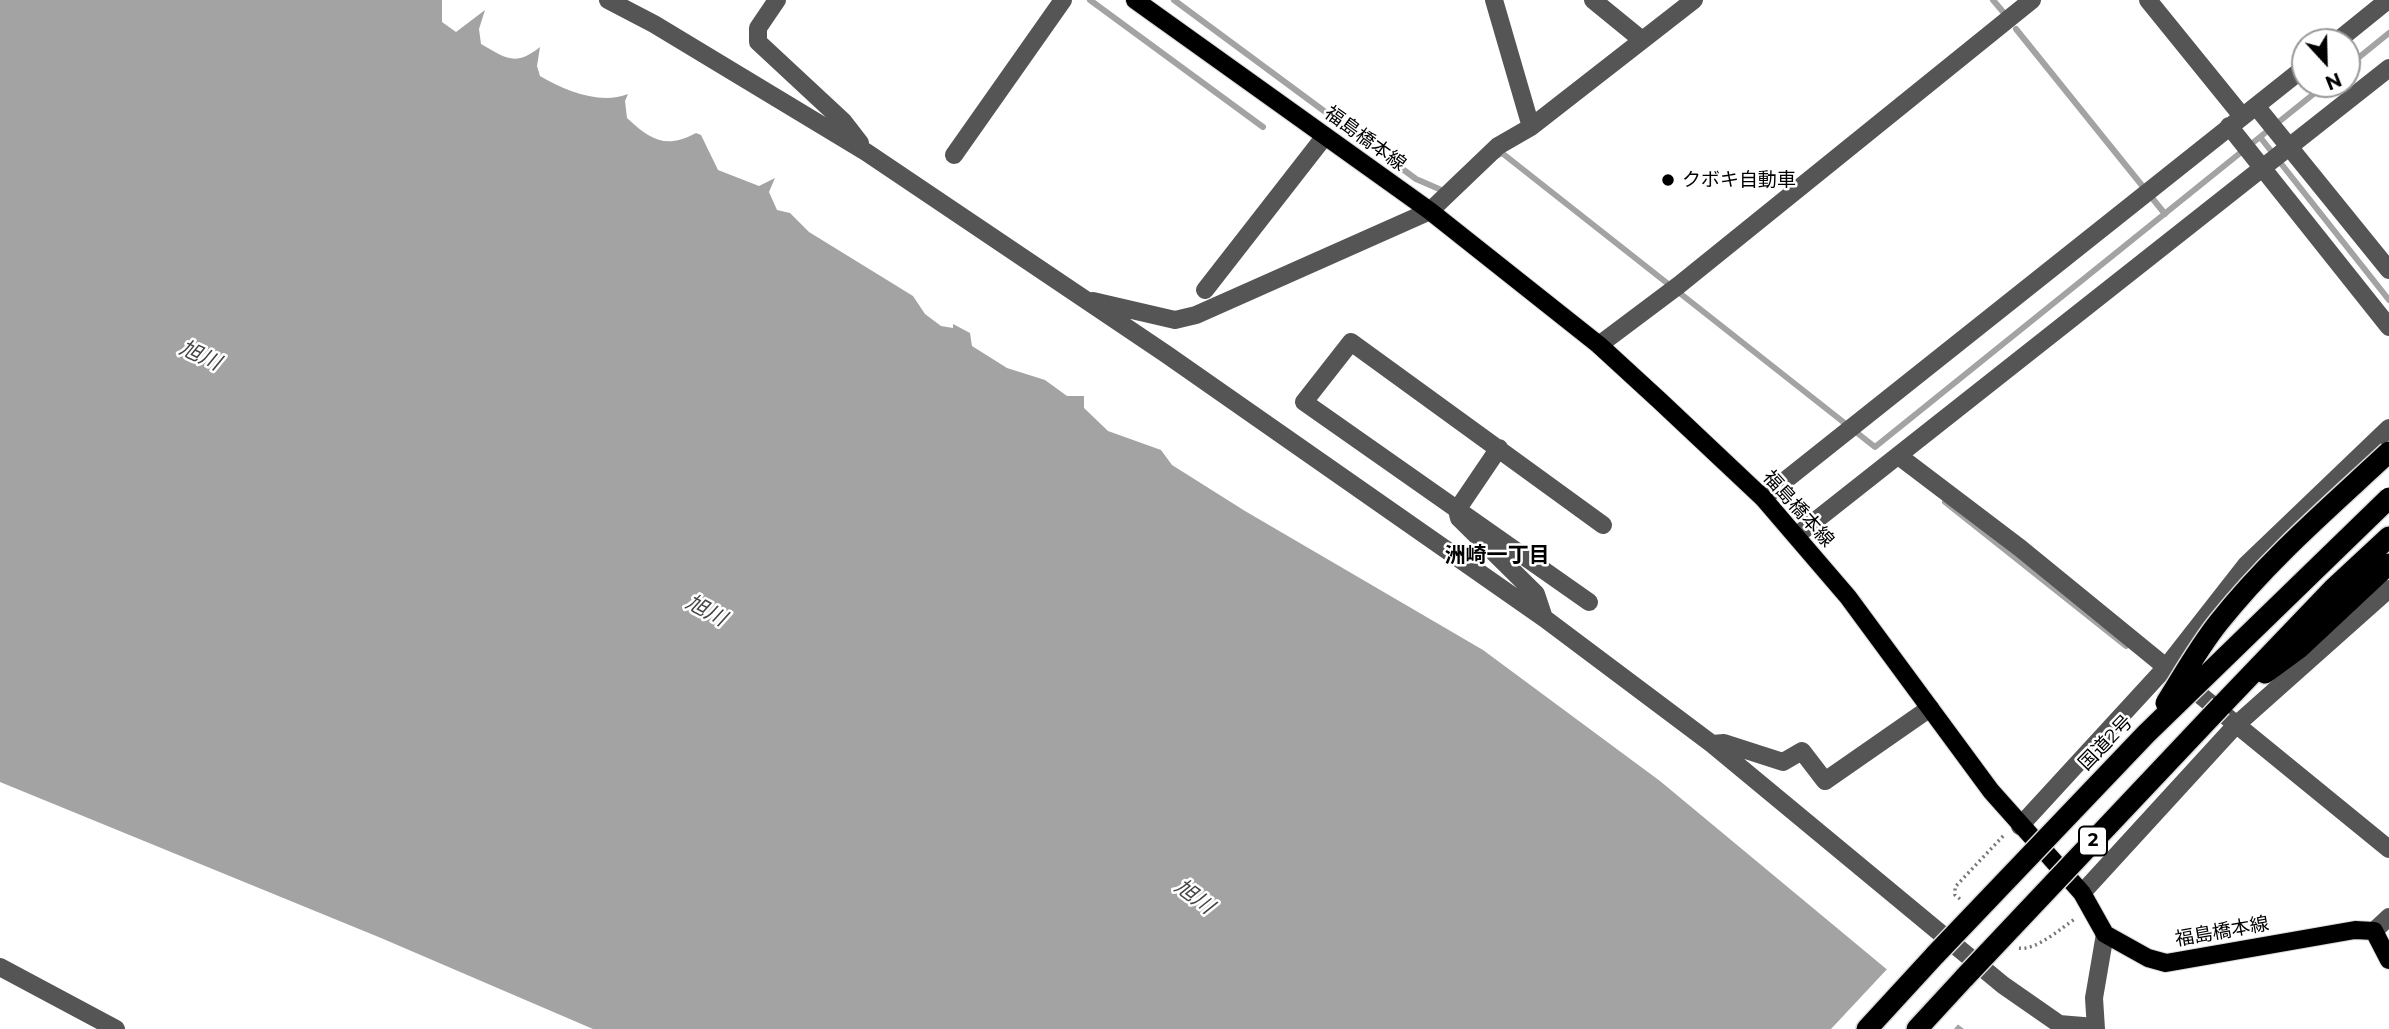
<!DOCTYPE html>
<meta charset="utf-8">
<style>
body{margin:0}
#map{position:relative;width:2389px;height:1029px;overflow:hidden;background:#fff;font-family:Montserrat,sans-serif}
canvas{display:block}
.north{position:absolute;left:2291px;top:28px;width:70px;height:70px;box-sizing:border-box;background:#fff;border:2px solid #999;border-radius:50%;rotate:158deg;font-size:19px;font-weight:700;line-height:28px;text-align:center;color:#000}
.north::after{content:'';display:block;margin:auto;width:24px;height:32px;background:#000;clip-path:polygon(50% 0,100% 100%,50% 72%,0 100%)}
</style>
<div id="map">
<canvas width="2389" height="1029"></canvas>
<div class="north">N</div>
</div>
<script>
const g = document.querySelector('canvas').getContext('2d');
g.lineJoin = 'round';
function fill(path, color) {
  g.fillStyle = color;
  g.fill(path, 'evenodd');
}
function strokePath(path, color, width, dash) {
  g.strokeStyle = color;
  g.lineWidth = width;
  g.lineCap = dash ? 'butt' : 'round';
  g.setLineDash(dash || []);
  g.stroke(path);
}
function write(font, color, halo, rows, align = 'center') {
  g.font = font + ' Montserrat,"Noto Sans JP",sans-serif';
  g.lineWidth = 5;
  g.setLineDash([]);
  g.textBaseline = 'middle';
  g.strokeStyle = halo;
  g.fillStyle = color;
  for (const [text, x, y, turn = 0] of rows) {
    g.save();
    g.translate(x, y);
    g.rotate((+turn || 0) * Math.PI / 180);
    g.textAlign = isNaN(turn) ? turn : align;
    if (halo) g.strokeText(text, 0, 0);
    g.fillText(text, 0, 0);
    g.restore();
  }
}
fill(new Path2D(`
 M0 0H442V22L456 32 485 10 479 29 481 44C506 58 515 67 540 47L537 66 540 76C566 91 600 105 628 94L625 101 627 118C652 141 666 149 696 133L701 135 718 170 759 186 775 178 769 192 777 210 790 213 809 232 913 296 925 314 941 326 953 328V324L970 333 972 346 1007 368 1045 380 1067 396H1084V408L1108 431 1161 450 1172 465 1245 511 1483 650 1660 781 1896 977 1964 1029H593L381 938 0 782Z`), '#a3a3a3');
fill(new Path2D(`
 M1889 967 1898 975 1960 1022 1954 1029H1831Z`), '#fff');
strokePath(new Path2D(`
 M1090 0 1263 127
 M1174 0 1416 179 1446 192
 M1993 0 2004 13
 M2016 29 2165 214
 M2347 67 2389 33
 M2326 84 2260 137 2389 300
 M1496 156 1502 153 1875 447 2260 137
 M1945 502 2126 646`), '#a3a3a3', 6);
const major = new Path2D(`
 M1135 0 1430 211 1599 345 1660 401 1763 498 1848 597 1991 791 2082 893 2105 934 2148 958 2166 963 2355 930 2374 931 2389 960`);
const highway = new Path2D(`
 M2265 673 2299 648 2389 564
 M2221 706 2333 589 2389 537
 M1867 1029 1936 954
 M1917 1029 1965 977`);
strokePath(major, '#dbdbdb', 20);
strokePath(highway, '#dbdbdb', 24);
strokePath(new Path2D(`
 M1960 899 1955 895V887L2005 834
 M2019 948C2036 951 2061 928 2075 919`), '#777', 3.5, [2, 3.5]);
strokePath(new Path2D(`
 M608 0 654 24 866 152 1166 354 1544 618 1712 744 2003 985 2059 1024 2095 1027
 M777 0 758 28V42L843 121 860 143
 M1494 0 1531 127
 M1593 0 1642 40
 M2148 0 2242 116
 M2336 42 2388 0
 M2256 106 2389 270
 M2229 126 2389 327
 M954 155 1063 0
 M1205 290 1325 136
 M1093 301 1175 320 1196 315 1430 211 1498 146 1531 127 1694 0
 M1599 345 1679 285 2032 0
 M1499 448 1457 510 1459 518 1536 594 1544 618
 M1900 457 2020 548 2389 849
 M1763 498 2305 67
 M1796 536 2389 68
 M1589 602 1304 402 1351 342 1603 525
 M1712 744 1724 743 1783 762 1802 751 1825 781 1930 708
 M2020 826 2167 666 2246 565 2389 428
 M2082 893 2235 726 2389 589
 M2374 931 2389 917
 M0 967 116 1029
 M2096 1029 2094 998 2105 934`), '#555', 18);
strokePath(major, '#000', 18);
strokePath(highway, '#000', 21);
const highwayBridge = new Path2D(`
 M2166 703C2183 676 2199 647 2219 622 2269 559 2331 506 2389 452
 M1936 954 2146 734 2389 498
 M1965 977 2221 706`);
strokePath(highwayBridge, '#dbdbdb', 24, []);
strokePath(highwayBridge, '#000', 21);
for (const [x, y, r, color] of [
 [1668,180,7,"#000"]
]) {
  const dot = new Path2D();
  dot.arc(x, y, r, 0, 2 * Math.PI);
  g.fillStyle = color;
  g.fill(dot);
  strokePath(dot, '#fff', 2.5);
}
for (const [x, y, w] of [
 [2093,841,28]
]) {
  const box = new Path2D();
  box.roundRect(x - w / 2, y - 14.5, w, 29, 5);
  g.fillStyle = '#fff';
  g.fill(box);
  strokePath(box, '#000', 2);
}
write('bold 18px', '#000', null, [
 ["2",2093,841]
]);
write('19px', '#000', '#fff', [
 ["福島橋本線",1365,139,36],
 ["福島橋本線",1798,509,48],
 ["国道2号",2106,743,-46],
 ["福島橋本線",2222,932,-10]
]);
write('19px', '#000', '#fff', [
 ["クボキ自動車",1682,180]
], 'left');
write('italic 21px', '#444', '#fff', [
 ["旭川",200,356,25],
 ["旭川",706,611,28],
 ["旭川",1194,897,37]
]);
write('bold 21px', '#000', '#fff', [
 ["洲崎一丁目",1497,556]
]);
</script>
